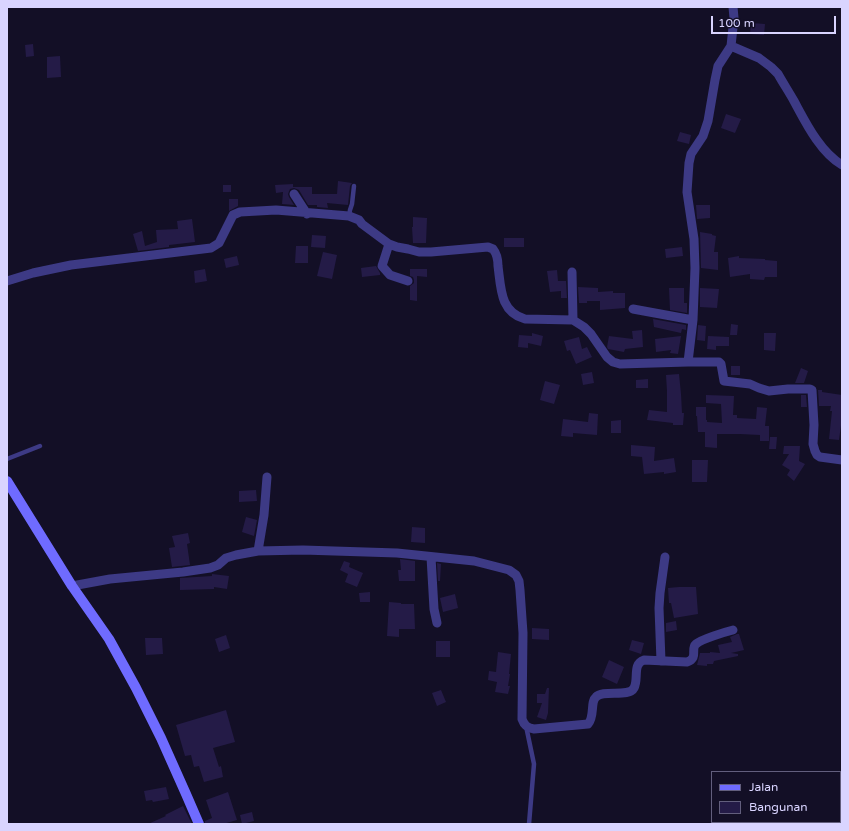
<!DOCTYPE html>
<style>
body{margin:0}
#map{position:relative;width:849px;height:831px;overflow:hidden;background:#130f26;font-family:"Varela Round",sans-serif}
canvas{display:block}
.frame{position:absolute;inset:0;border:8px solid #d9d4ff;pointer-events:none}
.legend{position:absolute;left:711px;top:771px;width:130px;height:52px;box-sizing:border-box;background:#130f26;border:1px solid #625e7d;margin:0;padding:5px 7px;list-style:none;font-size:12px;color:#d9d4ff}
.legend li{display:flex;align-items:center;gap:8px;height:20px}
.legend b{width:20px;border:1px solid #625e7d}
.scale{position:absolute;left:711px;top:16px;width:125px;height:18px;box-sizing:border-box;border:2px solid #d9d4ff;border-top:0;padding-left:5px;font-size:12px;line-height:14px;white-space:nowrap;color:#d9d4ff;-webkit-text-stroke:3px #130f26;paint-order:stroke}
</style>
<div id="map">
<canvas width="849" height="831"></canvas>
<div class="frame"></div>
<ul class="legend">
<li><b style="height:5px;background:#6f6bff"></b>Jalan</li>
<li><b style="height:11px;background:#241b47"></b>Bangunan</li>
</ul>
<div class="scale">100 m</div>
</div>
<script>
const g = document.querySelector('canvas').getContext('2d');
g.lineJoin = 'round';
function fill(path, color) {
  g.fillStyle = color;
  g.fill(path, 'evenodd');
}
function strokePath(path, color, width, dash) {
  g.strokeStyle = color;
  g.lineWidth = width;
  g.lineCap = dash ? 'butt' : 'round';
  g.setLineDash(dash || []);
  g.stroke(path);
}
fill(new Path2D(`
 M751 23 765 24 764 35 750 34Z
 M33 44 34 56 26 57 25 45Z
 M60 56 61 77 47 78V57Z
 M726 114 741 119 735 133 721 128Z
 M680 132 691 135 689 144 677 141Z
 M338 181 352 183 350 186 348 205 327 203 328 208 317 207V205H308L299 190 294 188 290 189 288 194 289 197 294 205 282 204 283 192 276 193 275 185 293 184V187H312V194H337Z
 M223 185H231V192H223Z
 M229 199H238V206L229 211Z
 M696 205H710V218L697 219Z
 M413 217 427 218 426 243H413L412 227H413Z
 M192 219 195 242 169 245V247L138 251 133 234 142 231 145 246 157 242 156 230 178 229 177 221Z
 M700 232 712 234V235L716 236 714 252H718V270L701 268Z
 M312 235 326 236 325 248 311 247Z
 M504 238H524V247H504Z
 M296 246H308V263H295Z
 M682 247 683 256 666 258 665 249Z
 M323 252 337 255 332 279 317 276Z
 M237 256 239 265 226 268 224 259Z
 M739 256V258L765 259V260L777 261V277H765L764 280 750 279V274L730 277 728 258Z
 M376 266 380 273V275L362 277 361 268Z
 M205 269 207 281 195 283 194 271Z
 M410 269H427V277L417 276V301L410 300V286L414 283V280L413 277 410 276Z
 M557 270 558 281H566L567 298H561V291L550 292 547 271Z
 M578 287 598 288V292L613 291V293H625V308L600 310V301H587V303H579Z
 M669 288H684V303H687V313L670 310Z
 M700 288 719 289 717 308 700 307Z
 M653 319 686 325V330L682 329 681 333 654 327Z
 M731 324 738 325 737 335H730Z
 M698 325 706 326 705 341 697 340Z
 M642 330 643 347 625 349 624 352 608 349 607 347 609 336 633 339 632 331Z
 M532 333 543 336 541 346 528 343V348L518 347 519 335 532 336Z
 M764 333H776L775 351 764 350Z
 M681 336 678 354 670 353 671 350 656 352 655 339Z
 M708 336 729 337V346H716V350L707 349Z
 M579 337 582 349 587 347 592 357 576 364 570 350 567 351 564 341Z
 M731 366H740V375H731Z
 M801 368 808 371 804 383H795Z
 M592 372 594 383 583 385 581 374Z
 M679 374 681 394 682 413H684L683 425H673V423L647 420 649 410 667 412V391L666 375Z
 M648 379V388H636V380Z
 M545 381 560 385 554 404 540 400Z
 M818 390H822V392L842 395V418L839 440 829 439 832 411H830L831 406H819Z
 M706 395 734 396 733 415H737V418L756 419 757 407 767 408 765 426H769V441H760V435L740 434H717V448L705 447V432H698L697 416H696V407H706V420H707V422L722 423 721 404 706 403Z
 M801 395H806L807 407H801Z
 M589 413 598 414 597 435 573 433V437L561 436 563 419 588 422Z
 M621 420V433H611V421Z
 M770 437H777L776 449H769Z
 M631 445 655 447 654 461 674 458 676 472 664 474V472L644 474 642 457 631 456Z
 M784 446H800L799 461 805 464 794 481 787 475 790 470 782 465 789 454H783Z
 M692 460H708L707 482H692Z
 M256 490 257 501 239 502V491Z
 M246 517 257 520 254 536 242 532Z
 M412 527 425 528V543L411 542Z
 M188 533 190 543 187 544 190 565 172 567 169 548 175 547 172 536Z
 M400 559 415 561V581H399L398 570H401Z
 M344 561 350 563 349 567 363 573 357 587 345 582 348 574 340 570Z
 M437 563 441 564 440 581H438Z
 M212 574 229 576 227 589 214 587V589L180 590V578L212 576Z
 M679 587H696L698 614 674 618 671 603H669L668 588Z
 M370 592V602H360L359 593Z
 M455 594 458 608 443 612 440 598Z
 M389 602 401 603V604H414L415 629H399V637L387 636Z
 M676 621 677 630 666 632V623Z
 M532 628 549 629V640L532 639Z
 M737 634H739L744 650 731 653 738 654V656L714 661 713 664H707V666L697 665 700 653H710V652L720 653 718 645 732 642 730 637Z
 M226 635 230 648 219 652 215 639Z
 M145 638H162L163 654 146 655Z
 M632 640 644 643 641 654 629 650Z
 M436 641H450V657H436Z
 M498 652 511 654 509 674H510L508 686H510L508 694 495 692 497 682 488 680 489 671 496 672Z
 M609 660 624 667 617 684 602 677Z
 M547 688H549L548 713 546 720 537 717 542 703H537V694H545Z
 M441 690 446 702 437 706 432 693Z
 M226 710 235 742 213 748 219 767 221 766 223 777 204 782 199 766 194 767 191 755 185 756 176 725Z
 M166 787 169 799 153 802 152 800 146 801 144 791Z
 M228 792 237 820 223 824H205V821L212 818 206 800Z
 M183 806 192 824H148L166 816 165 815Z
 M252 812 254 821 242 824 240 815Z`), '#241b47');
strokePath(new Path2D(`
 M349 216 350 210 352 204 354 186
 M7 459 40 446
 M526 726 534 764 529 824`), '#3d3a85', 4.5);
strokePath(new Path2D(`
 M733 7 734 18 731 46 759 58 771 67 778 74C783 83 789 92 794 101 806 123 820 152 842 165
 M294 194 307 214
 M389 244 382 266 390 275 408 281
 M572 272 573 320
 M7 281 33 273 71 265 211 248 219 243 233 215 240 212 276 210 349 216 359 220 362 224 389 244 397 247 408 249 419 252H431L488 247 493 249C497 254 498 259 498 266 501 288 500 312 525 319L573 320 584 327 591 334 607 357 613 362 620 364 688 362 693 320 695 268 694 239 687 192 689 163 691 154 703 136 708 121 715 80 718 66 731 46
 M633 309 693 320
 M688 362H719L721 364 724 381 750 384 759 388 769 391 788 389H810L812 390 814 425 813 444 815 451 817 455 820 457 842 460
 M258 551 264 515 267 477
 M431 557 434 609 437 623
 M72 586 110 579 183 572 210 568 218 565 226 558 236 555 258 551 303 550 397 553 474 561 509 570 516 575 519 581 520 590 523 633 522 719C524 725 527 728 534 729L588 724C595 717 590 702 596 697 603 689 629 698 634 688 639 679 632 664 644 660L687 662C699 658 690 649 696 644 702 639 725 632 733 630
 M661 661 659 608 660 593 665 557`), '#3d3a85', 9);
strokePath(new Path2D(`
 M7 481 72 586 109 639 136 688 161 738 186 794 199 824`), '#6f6bff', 10);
</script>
